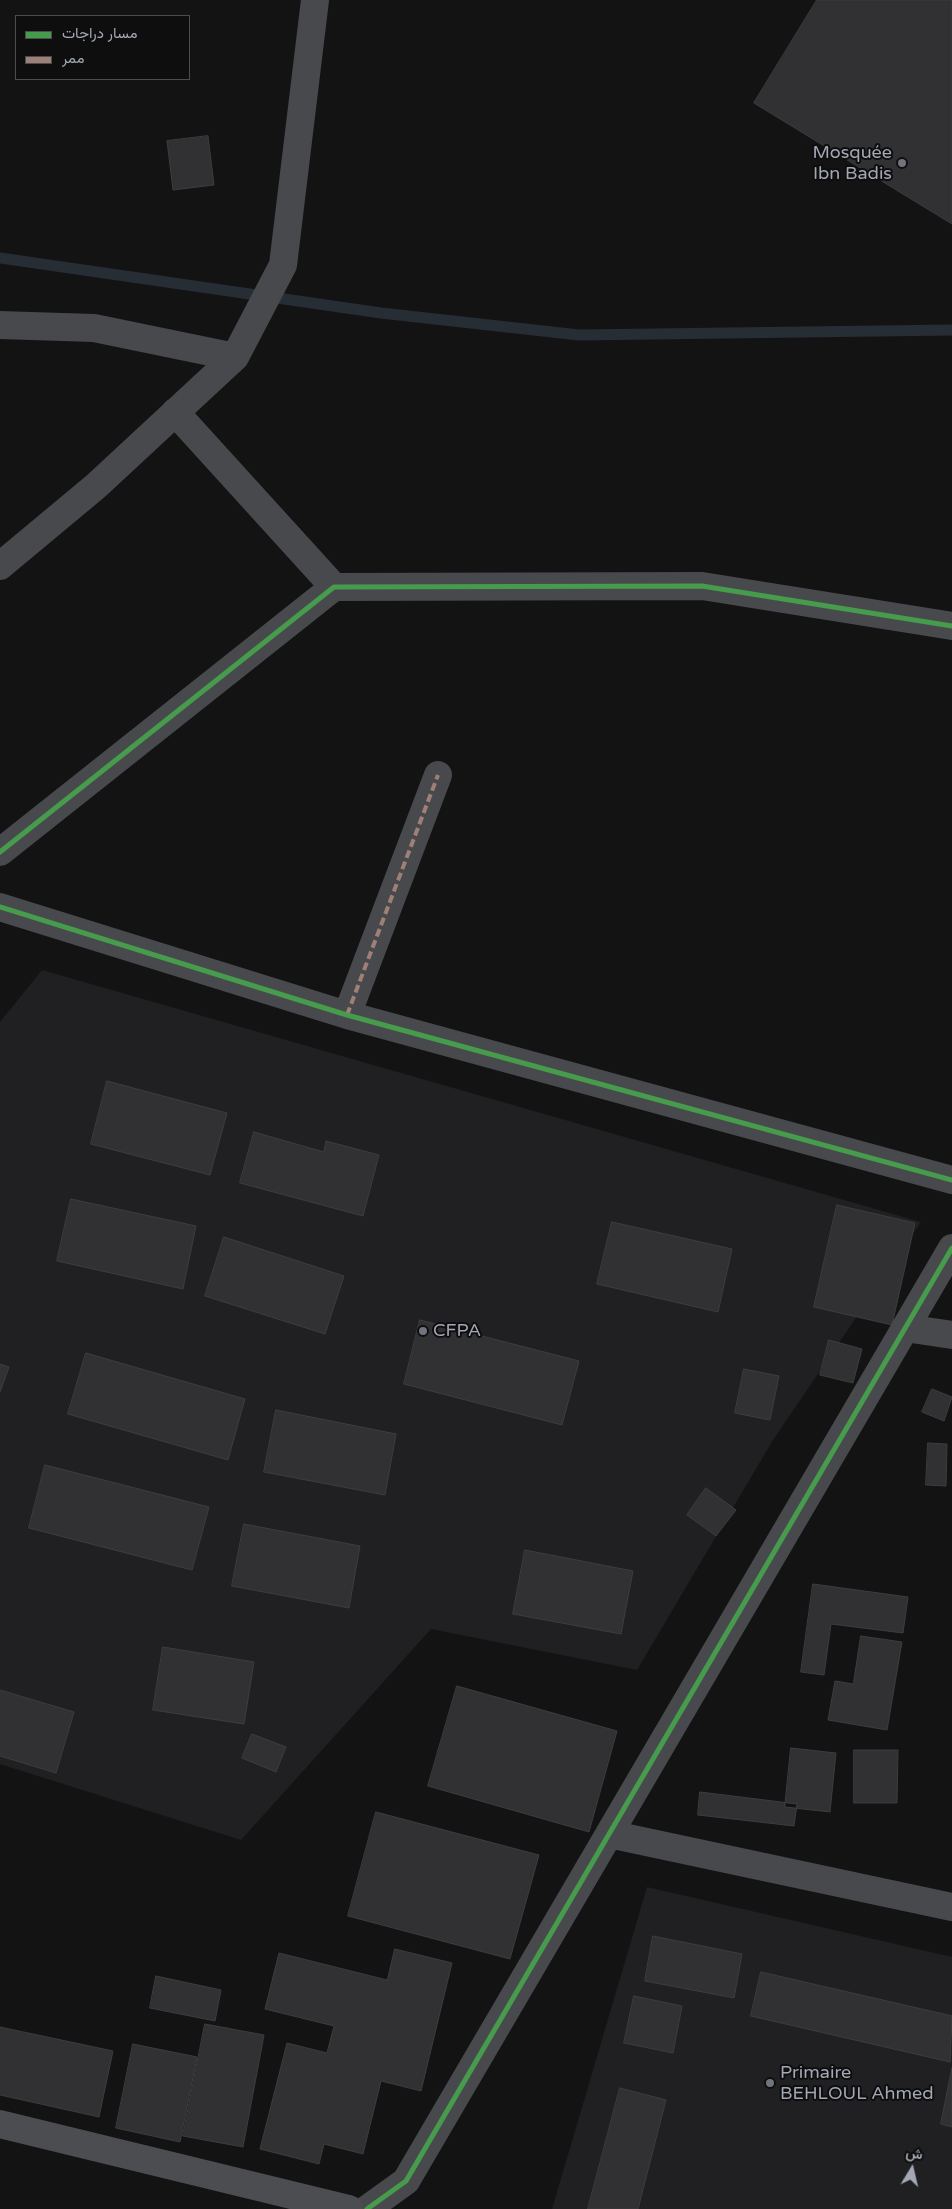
<!DOCTYPE html>
<meta charset="utf-8">
<style>
body{margin:0}
#map{position:relative;width:952px;height:2209px;overflow:hidden;background:#131314;font-family:"Varela Round",Vazirmatn,sans-serif}
canvas{display:block}
.legend{position:absolute;left:15px;top:15px;width:175px;height:65px;box-sizing:border-box;background:#0e0e0f;border:1px solid #4a4c51;margin:0;padding:6px 9px;list-style:none;font-size:15px;color:#a4a8b5}
.legend li{display:flex;align-items:center;gap:10px;height:25px}
.legend b{width:25px;border:1px solid #4a4c51}
.north{position:absolute;left:887px;top:2144px;width:50px;height:50px;-webkit-text-stroke:4px #0e0e0f;paint-order:stroke;rotate:9deg;font-size:14px;font-weight:700;line-height:20px;text-align:center;color:#a4a8b5}
.north::after{content:'';display:block;margin:auto;width:18px;height:22px;background:#a4a8b5;clip-path:polygon(50% 0,100% 100%,50% 72%,0 100%)}
</style>
<div id="map">
<canvas width="952" height="2209"></canvas>
<ul class="legend">
<li><b style="height:6px;background:#469c4c"></b>مسار دراجات</li>
<li><b style="height:6px;background:#9e8076"></b>ممر</li>
</ul>
<div class="north">ش</div>
</div>
<script>
const g = document.querySelector('canvas').getContext('2d');
g.lineJoin = 'round';
function fill(path, color) {
  g.fillStyle = color;
  g.fill(path, 'evenodd');
}
function strokePath(path, color, width, dash) {
  g.strokeStyle = color;
  g.lineWidth = width;
  g.lineCap = dash ? 'butt' : 'round';
  g.setLineDash(dash || []);
  g.stroke(path);
}
function write(font, color, halo, rows, align = 'center') {
  g.font = font + ' "Varela Round",sans-serif';
  g.lineWidth = 4;
  g.setLineDash([]);
  g.textBaseline = 'middle';
  g.strokeStyle = halo;
  g.fillStyle = color;
  for (const [text, x, y, turn = 0] of rows) {
    g.save();
    g.translate(x, y);
    g.rotate((+turn || 0) * Math.PI / 180);
    g.textAlign = isNaN(turn) ? turn : align;
    if (halo) g.strokeText(text, 0, 0);
    g.fillText(text, 0, 0);
    g.restore();
  }
}
fill(new Path2D(`
 M42 970 921 1222 773 1440 637 1670 431 1629 241 1840 0 1764V1022Z
 M647 1887 952 1957V2209H552Z`), '#202022');
strokePath(new Path2D(`
 M0 258 381 313 579 335 952 330`), '#272d35', 11);
const building = new Path2D(`
 M817 0H952V224L754 103Z
 M208 136 214 185 173 190 167 141Z
 M107 1081 227 1113 210 1175 91 1144Z
 M254 1132 324 1152 326 1141 379 1155 363 1216 240 1183Z
 M71 1199 196 1226 183 1289 57 1261Z
 M837 1205 915 1223 892 1325 814 1307Z
 M612 1222 732 1249 718 1312 597 1284Z
 M224 1237 344 1276 325 1334 205 1296Z
 M420 1320 579 1361 562 1425 404 1384Z
 M829 1340 862 1349 853 1383 820 1375Z
 M86 1353 245 1399 228 1460 68 1414Z
 M0 1364 9 1367 0 1392Z
 M744 1369 779 1376 770 1420 735 1413Z
 M932 1389 952 1397 944 1421 922 1412Z
 M276 1410 396 1434 385 1495 264 1472Z
 M928 1443 947 1444 946 1486 926 1485Z
 M45 1465 209 1507 192 1570 29 1528Z
 M706 1488 736 1510 716 1536 687 1515Z
 M244 1524 360 1546 349 1608 232 1586Z
 M525 1550 633 1571 621 1634 513 1614Z
 M813 1584 908 1597 903 1633 831 1624 824 1675 801 1672Z
 M861 1636 902 1642 887 1730 828 1720 835 1681 853 1684Z
 M163 1647 254 1662 244 1724 153 1710Z
 M457 1686 617 1731 589 1832 428 1786Z
 M0 1690 74 1712 56 1773 0 1756Z
 M252 1734 286 1747 276 1772 242 1758Z
 M791 1748 836 1753 830 1812 785 1807Z
 M854 1750H898L897 1803H854Z
 M700 1792 797 1804 794 1826 698 1815Z
 M376 1812 539 1855 510 1959 348 1916Z
 M653 1936 742 1954 734 1998 645 1981Z
 M395 1949 452 1963 421 2091 381 2081 363 2154 324 2144 319 2164 260 2149 287 2043 327 2053 334 2026 265 2009 279 1953 387 1980Z
 M761 1972 952 2016 950 2062 751 2016Z
 M156 1976 221 1990 215 2021 150 2008Z
 M634 1996 682 2006 673 2053 624 2043Z
 M205 2024 264 2035 243 2147 183 2136Z
 M0 2027 113 2051 99 2117 0 2095Z
 M133 2044 197 2057 180 2142 116 2128Z
 M952 2068V2127L941 2124Z
 M620 2088 666 2100 638 2209H588Z`);
fill(building, '#313133');
strokePath(building, '#3c3d40', 1);
strokePath(new Path2D(`
 M0 325 94 328 235 357
 M175 412 334 587
 M0 566 96 486 235 357 283 265 315 0
 M0 852 334 587 702 586 952 626
 M0 907 347 1015 952 1180
 M347 1015 438 775
 M905 1328 952 1335
 M609 1834 952 1907
 M367 2209 406 2181 952 1248`), '#48494c', 28);
strokePath(new Path2D(`
 M0 2124 349 2209`), '#4c4d50', 28);
strokePath(new Path2D(`
 M347 1015 438 775`), '#9e8076', 4, [8, 4]);
strokePath(new Path2D(`
 M0 852 334 587 702 586 952 626
 M0 907 347 1015 952 1180
 M367 2209 406 2181 952 1248`), '#469c4c', 5);
for (const [x, y, r, color] of [
 [902,163,5,"#71747d"],
 [423,1331,5,"#71747d"],
 [770,2083,5,"#71747d"]
]) {
  const dot = new Path2D();
  dot.arc(x, y, r, 0, 2 * Math.PI);
  g.fillStyle = color;
  g.fill(dot);
  strokePath(dot, '#0e0e0f', 2);
}
write('18px', '#a4a8b5', '#0e0e0f', [
 ["Mosquée",892,153,"right"],
 ["Ibn Badis",892,174,"right"],
 ["CFPA",433,1331],
 ["Primaire",780,2073],
 ["BEHLOUL Ahmed",780,2094]
], 'left');
</script>
